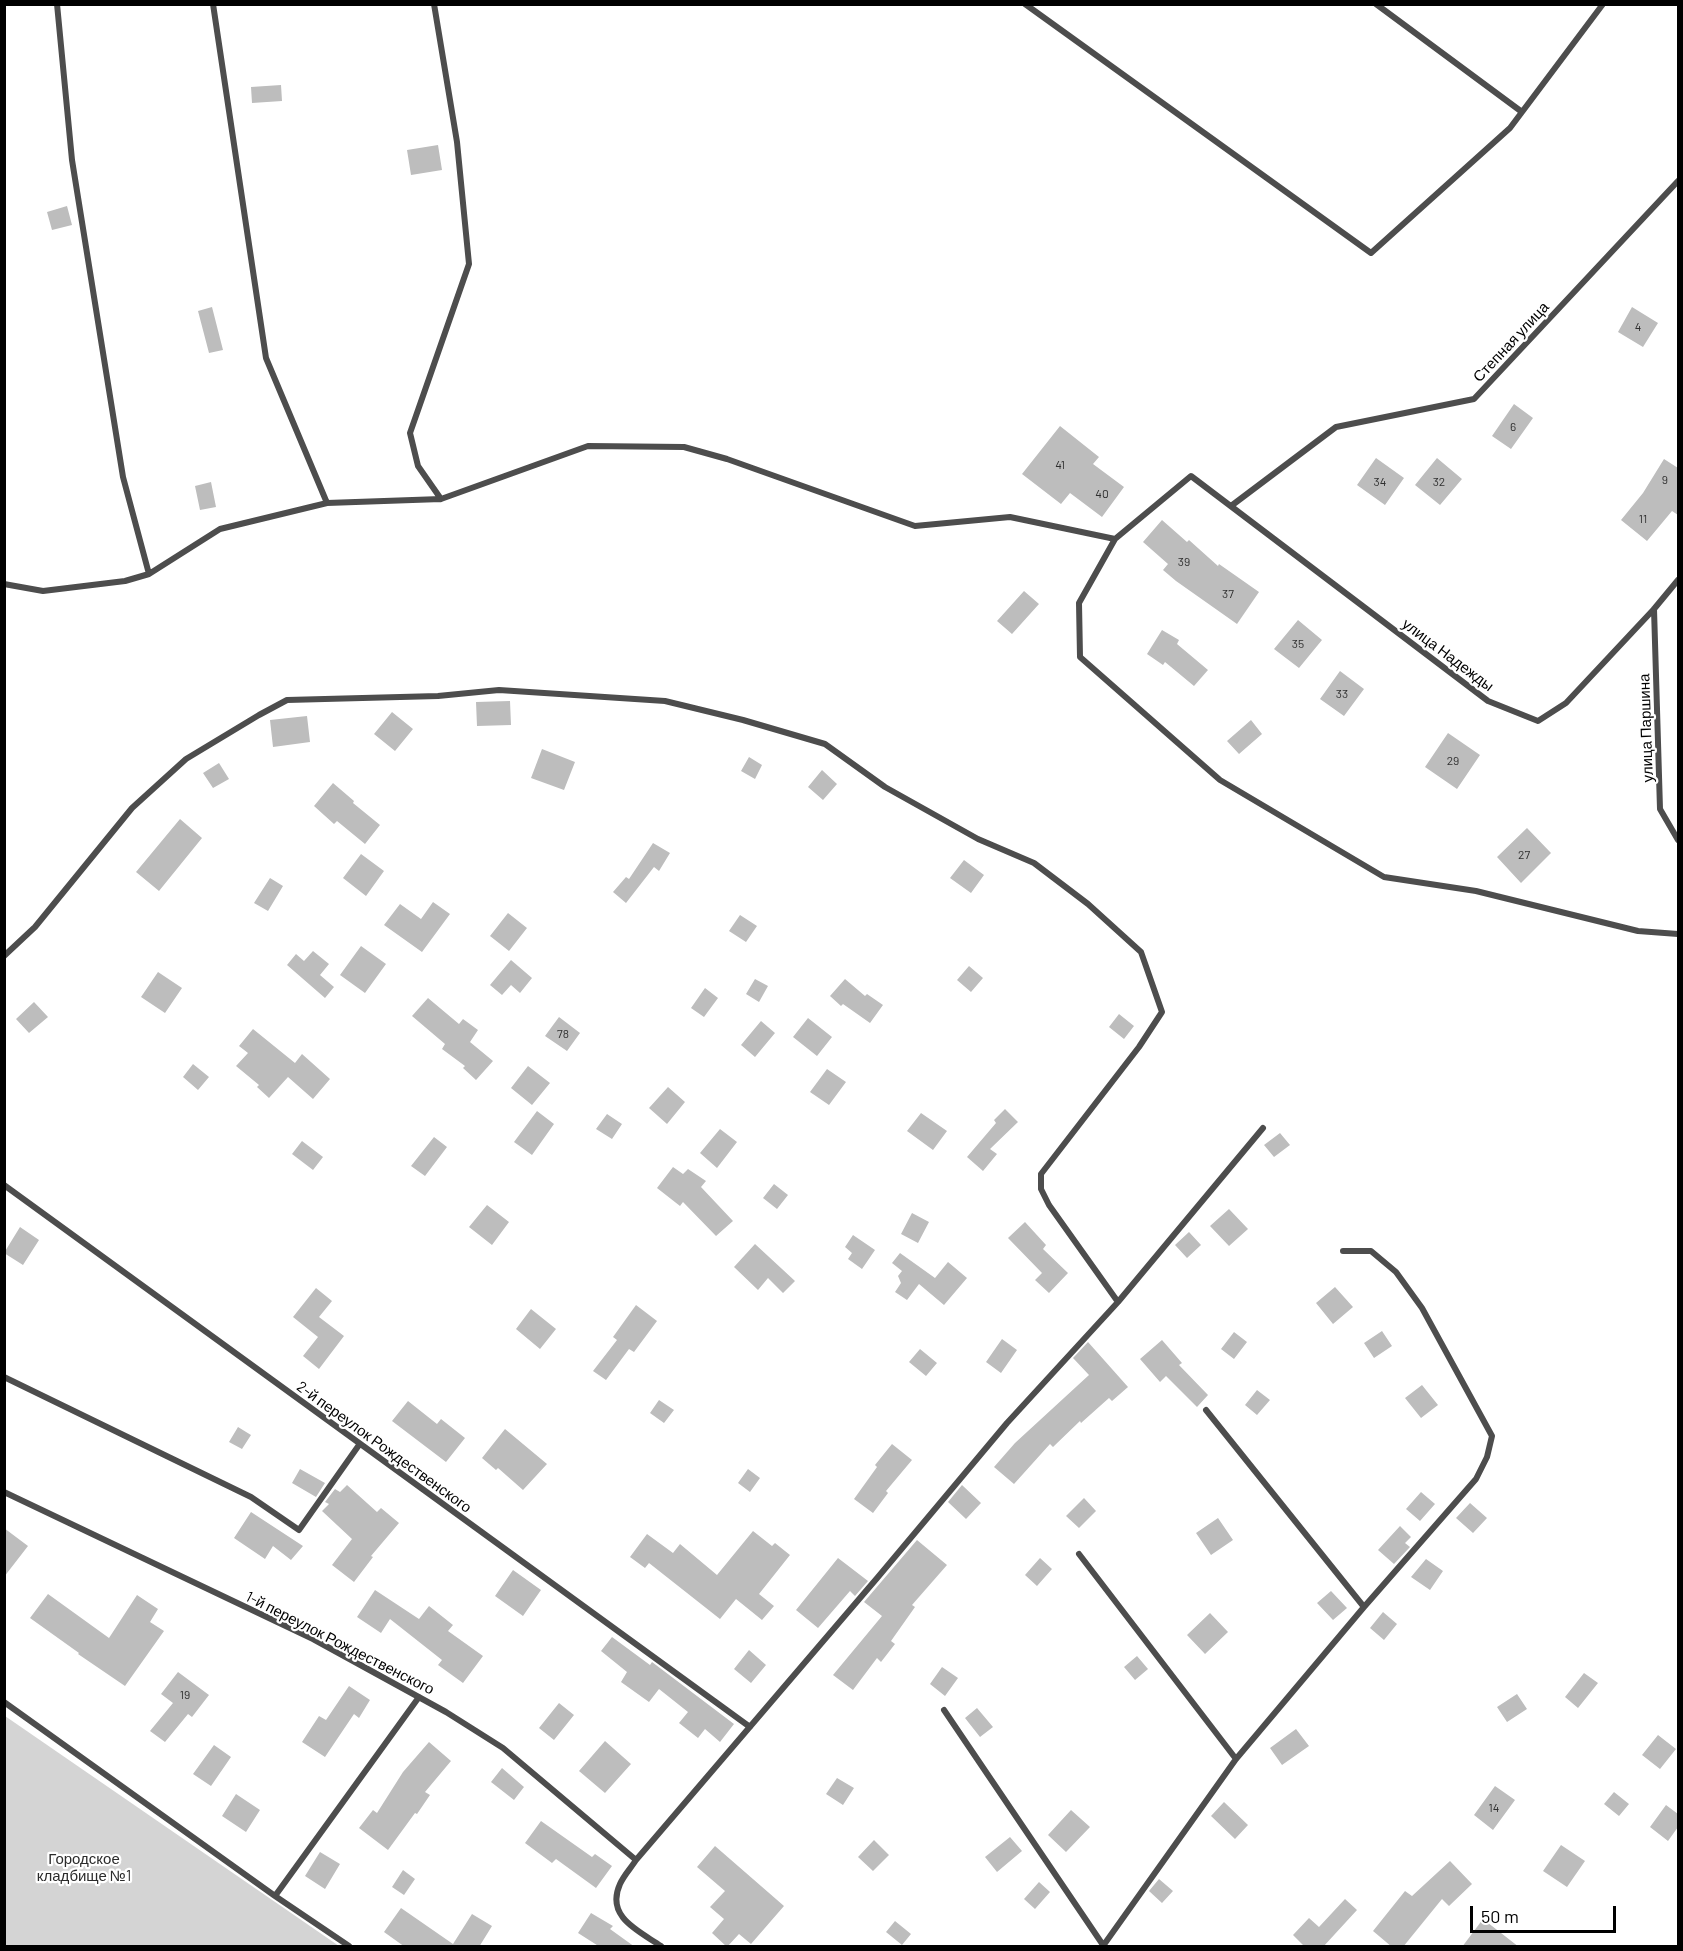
<!DOCTYPE html>
<meta charset="utf-8">
<style>
body{margin:0}
#map{position:relative;width:1683px;height:1951px;overflow:hidden;background:#fff;font-family:Barlow,sans-serif}
canvas{display:block}
.frame{position:absolute;inset:0;border:6px solid #000;pointer-events:none}
.scale{position:absolute;left:1470px;top:1906px;width:146px;height:27px;box-sizing:border-box;border:3px solid #000;border-top:0;padding-left:8px;font-size:18px;line-height:21px;white-space:nowrap;color:#000;-webkit-text-stroke:4px #fff;paint-order:stroke}
</style>
<div id="map">
<canvas width="1683" height="1951"></canvas>
<div class="frame"></div>
<div class="scale">50 m</div>
</div>
<script>
const g = document.querySelector('canvas').getContext('2d');
g.lineJoin = 'round';
function fill(path, color) {
  g.fillStyle = color;
  g.fill(path, 'evenodd');
}
function strokePath(path, color, width, dash) {
  g.strokeStyle = color;
  g.lineWidth = width;
  g.lineCap = dash ? 'butt' : 'round';
  g.setLineDash(dash || []);
  g.stroke(path);
}
function write(font, color, halo, rows, align = 'center') {
  g.font = font + ' Barlow,sans-serif';
  g.lineWidth = 4.5;
  g.setLineDash([]);
  g.textBaseline = 'middle';
  g.strokeStyle = halo;
  g.fillStyle = color;
  for (const [text, x, y, turn = 0] of rows) {
    g.save();
    g.translate(x, y);
    g.rotate((+turn || 0) * Math.PI / 180);
    g.textAlign = isNaN(turn) ? turn : align;
    if (halo) g.strokeText(text, 0, 0);
    g.fillText(text, 0, 0);
    g.restore();
  }
}
fill(new Path2D(`
 M4 1716H5L339 1946H5Z`), '#d4d4d4');
fill(new Path2D(`
 M281 85 282 101 252 103 251 87Z
 M438 145 442 170 411 175 407 150Z
 M67 206 72 225 52 230 47 212Z
 M212 307 223 350 209 353 198 311Z
 M1632 307 1658 323 1643 347 1618 332Z
 M1514 404 1533 418 1511 449 1492 436Z
 M1060 426 1099 457 1093 464 1124 487 1102 517 1070 493 1061 504 1022 474Z
 M1376 458 1404 478 1385 505 1357 485Z
 M1437 458 1462 479 1440 505 1415 485Z
 M1664 459 1678 468V515L1672 511 1647 541 1621 520 1643 493Z
 M211 482 216 507 200 510 195 486Z
 M1162 520 1187 542 1189 540 1218 566 1219 564 1259 592 1237 624 1176 581 1163 570 1168 564 1143 542Z
 M1024 591 1039 604 1012 634 997 621Z
 M1298 620 1322 640 1299 668 1274 649Z
 M1162 630 1179 640 1177 644 1208 670 1194 686 1165 662 1163 665 1147 654Z
 M1340 671 1364 689 1344 716 1320 699Z
 M510 701 511 725 477 726 476 702Z
 M392 712 413 729 395 751 374 734Z
 M307 716 310 742 273 747 270 720Z
 M1251 720 1262 734 1239 754 1227 741Z
 M1448 733 1480 755 1457 789 1425 767Z
 M542 749 575 762 564 790 531 778Z
 M749 757 762 765 755 779 741 771Z
 M219 763 229 779 213 788 203 773Z
 M822 770 837 784 823 800 808 787Z
 M333 783 354 801 353 803 380 825 365 844 337 821 334 824 314 806Z
 M180 819 202 838 159 891 136 872Z
 M1527 828 1551 853 1521 883 1497 857Z
 M653 843 670 853 659 871 654 867 626 903 613 892 626 877 629 879Z
 M361 854 384 871 366 896 343 878Z
 M964 860 984 875 971 893 950 878Z
 M270 878 283 886 268 911 254 903Z
 M433 902 450 914 422 952 384 925 400 904 421 919Z
 M508 913 527 928 509 951 490 936Z
 M740 915 757 926 746 942 729 931Z
 M361 946 386 964 365 993 340 975Z
 M313 951 329 964 320 975 334 987 325 998 287 965 296 954 304 961Z
 M511 960 532 978 520 993 511 985 502 995 490 985Z
 M969 966 983 978 971 992 957 980Z
 M158 972 182 988 165 1013 141 997Z
 M755 979 768 986 759 1002 746 994Z
 M845 979 865 996 867 994 883 1005 870 1023 843 1004 841 1006 830 996Z
 M705 988 718 998 704 1017 691 1008Z
 M428 998 459 1024 463 1019 478 1030 470 1042 493 1061 476 1080 463 1068 465 1066 442 1049 445 1044 412 1016Z
 M34 1002 48 1017 29 1033 16 1019Z
 M1119 1014 1134 1026 1124 1039 1109 1027Z
 M559 1017 580 1033 567 1051 545 1036Z
 M808 1018 832 1037 817 1056 793 1037Z
 M761 1021 775 1033 755 1057 741 1045Z
 M253 1029 295 1063 302 1054 330 1079 313 1099 288 1077 269 1098 257 1087 259 1085 236 1066 248 1053 239 1046Z
 M193 1064 209 1077 198 1090 183 1077Z
 M528 1066 550 1083 532 1105 511 1088Z
 M827 1069 846 1082 829 1105 810 1092Z
 M668 1087 685 1102 667 1124 649 1108Z
 M1005 1109 1018 1122 990 1149 997 1154 983 1171 967 1157 996 1123 994 1120Z
 M537 1111 554 1124 532 1155 514 1142Z
 M921 1113 947 1131 933 1150 907 1131Z
 M607 1114 622 1124 612 1139 596 1129Z
 M720 1129 737 1142 717 1168 700 1153Z
 M1280 1133 1290 1145 1274 1157 1264 1145Z
 M434 1137 447 1147 425 1176 411 1166Z
 M302 1141 323 1157 313 1170 292 1154Z
 M673 1167 683 1174 688 1169 706 1181 701 1187 733 1221 716 1236 683 1202 680 1206 657 1188Z
 M774 1184 788 1195 777 1209 763 1198Z
 M487 1205 509 1222 492 1245 469 1227Z
 M1229 1209 1248 1229 1229 1246 1210 1226Z
 M912 1213 929 1222 918 1243 901 1234Z
 M1025 1222 1046 1245 1043 1249 1068 1273 1049 1293 1035 1280 1042 1273 1008 1238Z
 M20 1227 39 1240 23 1265 4 1253Z
 M1189 1232 1201 1245 1187 1258 1175 1245Z
 M853 1235 875 1250 862 1269 848 1259 852 1253 845 1247Z
 M755 1244 795 1281 783 1293 768 1278 758 1290 734 1267Z
 M900 1253 935 1278 948 1262 967 1278 944 1305 919 1284 907 1300 895 1292 901 1283 898 1276 902 1271 892 1263Z
 M1335 1287 1353 1307 1333 1324 1316 1303Z
 M316 1288 332 1301 319 1317 344 1336 319 1369 303 1356 318 1337 293 1317Z
 M636 1305 657 1321 634 1352 629 1349 606 1380 593 1371 617 1340 613 1337Z
 M531 1309 556 1329 540 1349 516 1329Z
 M1382 1331 1392 1346 1374 1358 1364 1343Z
 M1234 1332 1247 1342 1234 1359 1221 1349Z
 M1002 1339 1017 1350 1001 1373 986 1362Z
 M1162 1340 1182 1363 1179 1365 1208 1395 1197 1407 1166 1376 1160 1382 1140 1359Z
 M1088 1342 1128 1387 1112 1401 1109 1398 1081 1423 1080 1421 1053 1447 1050 1444 1014 1484 994 1467 1015 1443 1089 1375 1073 1358Z
 M920 1349 937 1363 926 1376 909 1362Z
 M1422 1385 1438 1405 1421 1418 1405 1398Z
 M1257 1390 1270 1400 1257 1415 1245 1405Z
 M659 1400 674 1410 664 1423 650 1413Z
 M408 1401 437 1424 441 1419 465 1438 446 1462 392 1421Z
 M238 1427 251 1435 242 1449 229 1442Z
 M505 1429 547 1464 523 1490 498 1468 496 1470 482 1458Z
 M892 1444 912 1460 886 1491 888 1493 873 1513 854 1499 877 1467 875 1465Z
 M300 1469 325 1483 316 1497 292 1483Z
 M748 1469 760 1478 750 1492 738 1483Z
 M347 1485 377 1512 381 1508 399 1523 371 1556 373 1557 354 1582 332 1565 352 1539 322 1511 329 1504 325 1502 335 1489 340 1492Z
 M962 1485 981 1503 966 1519 948 1502Z
 M1421 1492 1435 1504 1420 1521 1406 1509Z
 M1084 1498 1096 1511 1079 1528 1066 1516Z
 M1470 1503 1487 1518 1473 1533 1456 1518Z
 M251 1512 303 1546 291 1560 273 1546 265 1559 234 1538Z
 M1218 1518 1233 1540 1211 1555 1196 1533Z
 M1400 1526 1411 1537 1405 1543 1410 1547 1394 1564 1378 1550Z
 M4 1528 28 1546 4 1577Z
 M753 1531 772 1546 775 1543 790 1555 759 1594 774 1606 762 1620 736 1599 720 1619 649 1563 645 1568 630 1557 647 1534 673 1553 680 1544 717 1575Z
 M917 1540 947 1565 912 1605 915 1607 891 1641 895 1644 881 1662 877 1658 853 1690 833 1675 882 1616 864 1602Z
 M838 1558 868 1581 855 1596 850 1591 818 1628 796 1610Z
 M1040 1558 1052 1569 1037 1586 1025 1575Z
 M1426 1559 1443 1571 1430 1590 1411 1577Z
 M513 1570 541 1590 523 1616 495 1596Z
 M375 1590 419 1619 429 1606 453 1625 448 1631 483 1656 463 1683 438 1665 442 1660 390 1619 381 1633 357 1617Z
 M1331 1591 1347 1608 1333 1620 1317 1603Z
 M48 1594 109 1638 137 1595 158 1609 150 1622 164 1631 125 1686 78 1654 79 1653 30 1618Z
 M1383 1612 1397 1624 1384 1640 1370 1628Z
 M1210 1613 1228 1632 1205 1654 1187 1635Z
 M612 1637 650 1665 652 1662 734 1724 720 1742 705 1729 698 1738 679 1723 688 1712 659 1689 649 1702 621 1682 627 1672 601 1651Z
 M749 1650 766 1665 751 1683 734 1669Z
 M1137 1656 1148 1669 1135 1680 1124 1667Z
 M942 1667 958 1678 945 1696 930 1684Z
 M178 1672 209 1695 192 1717 188 1714 165 1742 150 1731 173 1703 161 1694Z
 M1584 1673 1598 1683 1578 1708 1565 1697Z
 M349 1686 370 1700 359 1718 354 1714 325 1757 302 1742 319 1716 326 1720Z
 M1517 1694 1527 1709 1507 1722 1497 1707Z
 M559 1703 574 1715 554 1740 539 1728Z
 M977 1708 993 1727 980 1737 965 1718Z
 M1296 1729 1309 1746 1282 1765 1270 1748Z
 M1658 1735 1676 1749 1660 1769 1642 1755Z
 M605 1741 631 1764 605 1793 579 1771Z
 M429 1742 451 1761 425 1792 430 1795 417 1814 415 1813 388 1850 359 1828 373 1810 377 1813 403 1772Z
 M214 1745 231 1757 211 1786 193 1774Z
 M502 1768 524 1787 514 1800 491 1782Z
 M837 1778 854 1788 843 1805 826 1794Z
 M1495 1786 1515 1800 1493 1830 1474 1815Z
 M1614 1792 1629 1804 1619 1816 1604 1804Z
 M236 1794 260 1810 246 1832 222 1816Z
 M1224 1802 1248 1825 1235 1839 1211 1816Z
 M1666 1805 1678 1814V1827L1668 1841 1650 1827Z
 M1071 1810 1090 1827 1066 1852 1048 1835Z
 M541 1821 592 1857 595 1854 612 1866 596 1888 556 1859 552 1863 525 1843Z
 M1010 1837 1022 1851 997 1872 985 1857Z
 M874 1840 889 1855 873 1871 858 1857Z
 M1561 1845 1585 1861 1567 1887 1543 1871Z
 M715 1846 784 1906 751 1944 739 1934 727 1947 712 1933 724 1919 710 1907 725 1891 697 1867Z
 M320 1852 340 1864 325 1889 305 1876Z
 M1450 1861 1472 1884 1449 1906 1442 1899 1403 1947H1392L1373 1931 1405 1891 1412 1896Z
 M403 1870 415 1879 404 1895 392 1887Z
 M1159 1879 1173 1891 1162 1903 1149 1891Z
 M1039 1882 1050 1892 1035 1909 1024 1899Z
 M1345 1899 1357 1910 1323 1947H1305L1293 1935 1309 1918 1319 1927Z
 M401 1908 453 1944 472 1914 492 1926 479 1947H405L384 1932Z
 M591 1913 613 1926 610 1929 635 1947H600L578 1933Z
 M1483 1919 1519 1947H1462Z
 M895 1921 911 1934 902 1945 886 1932Z`), '#bdbdbd');
strokePath(new Path2D(`
 M57 4 72 160 123 477 149 574
 M213 4 266 358 327 503
 M434 4 457 142 469 264 410 433 418 466 441 499
 M1025 4 1371 253 1510 128 1603 4
 M1376 4 1522 112
 M1231 506 1336 427 1474 399 1678 181
 M1115 539 1079 603 1080 657 1220 780 1384 877 1476 891 1638 931 1678 934
 M4 584 43 591 125 581 149 574 220 529 327 503 441 499 588 446 684 447 727 459 915 526 1010 517 1115 539 1191 476 1488 701 1538 721 1566 703 1654 609 1678 580
 M1654 609 1660 809 1678 840
 M4 956 35 927 132 808 186 759 259 715 287 700 438 696 499 690 665 701 743 720 825 744 885 787 978 839 1034 863 1088 904 1141 952 1162 1012 1139 1047 1041 1174V1189L1049 1205 1118 1302
 M4 1185 750 1727
 M4 1377 251 1497 299 1530 359 1445
 M1206 1410 1364 1607
 M4 1492 313 1639 446 1712 503 1748 636 1860
 M1079 1554 1236 1759
 M4 1702 275 1896 349 1946
 M944 1710 1103 1945
 M275 1896 419 1697
 M661 1946C639 1931 605 1917 620 1884 624 1875 631 1868 636 1860L878 1577 1007 1423 1118 1302 1263 1128
 M1103 1946 1236 1759 1364 1607 1476 1479 1487 1457 1492 1436 1422 1308 1396 1272 1371 1251H1343`), '#4d4d4d', 6);
write('12px', '#2f2f2f', null, [
 ["4",1638,327],
 ["6",1513,427],
 ["41",1060,465],
 ["9",1665,480],
 ["34",1380,482],
 ["32",1439,482],
 ["40",1102,494],
 ["11",1643,519],
 ["39",1184,562],
 ["37",1228,594],
 ["35",1298,644],
 ["33",1342,694],
 ["29",1453,761],
 ["27",1524,855],
 ["78",563,1034],
 ["19",185,1695],
 ["14",1494,1808]
]);
write('15px', '#000', '#fff', [
 ["Степная улица",1511,342,-47],
 ["улица Надежды",1448,655,37],
 ["улица Паршина",1646,728,-92],
 ["2-й переулок Рождественского",384,1447,36],
 ["1-й переулок Рождественского",340,1643,27]
]);
write('15px', '#2b2b2b', '#fff', [
 ["Городское",84,1859],
 ["кладбище №1",84,1876]
]);
</script>
